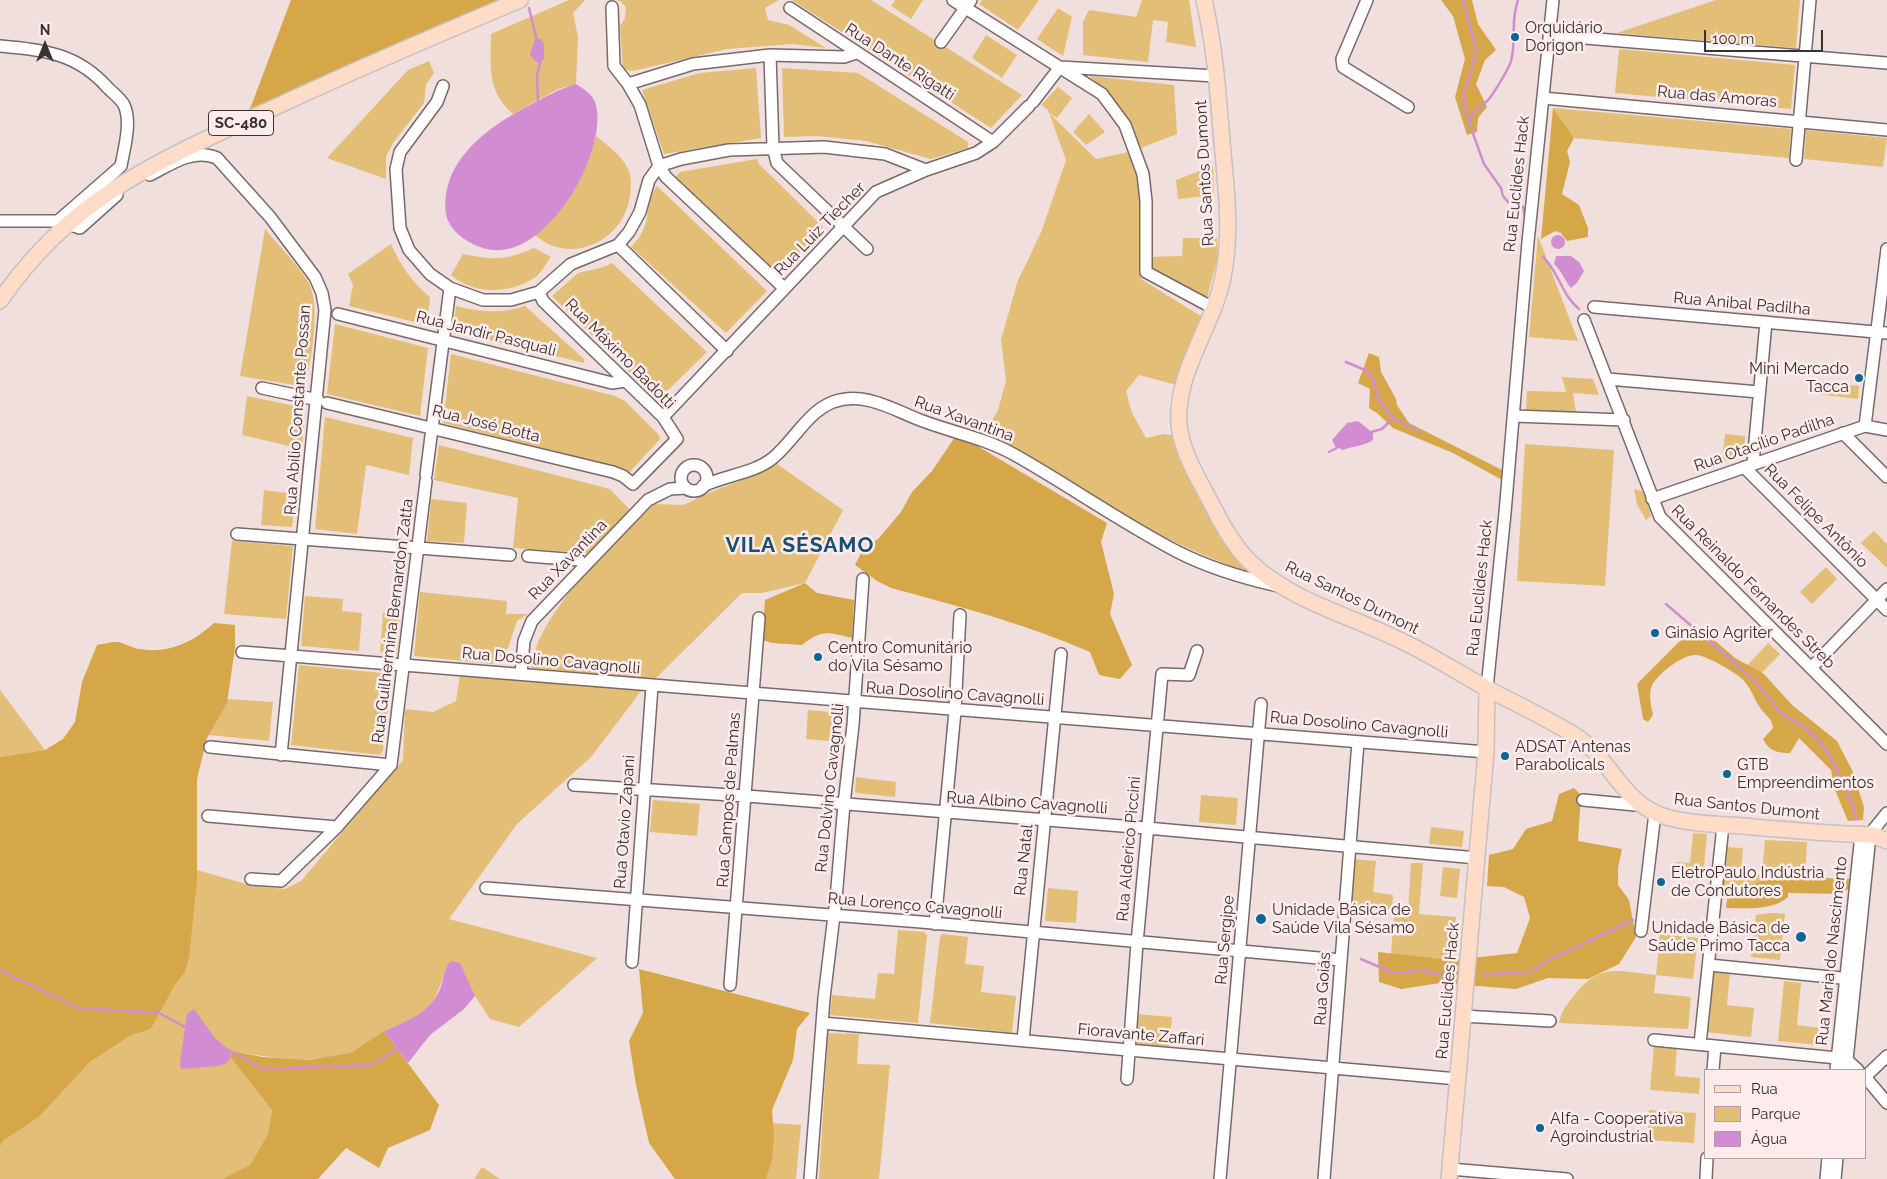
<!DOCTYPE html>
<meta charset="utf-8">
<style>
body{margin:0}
#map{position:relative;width:1887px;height:1179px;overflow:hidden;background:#f0dfdd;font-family:Raleway,sans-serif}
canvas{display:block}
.legend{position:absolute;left:1704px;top:1069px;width:162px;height:90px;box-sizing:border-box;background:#fdeceb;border:1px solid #aea1a1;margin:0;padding:6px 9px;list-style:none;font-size:15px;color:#383131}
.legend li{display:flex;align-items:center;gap:10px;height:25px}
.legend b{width:25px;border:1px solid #aea1a1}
.north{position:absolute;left:20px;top:20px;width:50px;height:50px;-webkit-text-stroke:4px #fdeceb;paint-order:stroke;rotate:0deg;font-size:14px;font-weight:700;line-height:20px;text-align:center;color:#383131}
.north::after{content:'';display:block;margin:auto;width:18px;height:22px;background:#383131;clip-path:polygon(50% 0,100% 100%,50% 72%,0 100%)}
.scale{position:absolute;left:1704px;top:30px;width:119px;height:22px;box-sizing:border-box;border:2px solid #383131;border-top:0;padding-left:6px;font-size:15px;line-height:18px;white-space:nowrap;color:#383131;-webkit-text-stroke:4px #fdeceb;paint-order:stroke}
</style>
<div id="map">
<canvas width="1887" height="1179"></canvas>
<ul class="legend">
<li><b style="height:6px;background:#fedcc7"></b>Rua</li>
<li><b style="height:14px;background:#e3be77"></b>Parque</li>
<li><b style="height:14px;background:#d28dd2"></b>Água</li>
</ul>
<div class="north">N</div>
<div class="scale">100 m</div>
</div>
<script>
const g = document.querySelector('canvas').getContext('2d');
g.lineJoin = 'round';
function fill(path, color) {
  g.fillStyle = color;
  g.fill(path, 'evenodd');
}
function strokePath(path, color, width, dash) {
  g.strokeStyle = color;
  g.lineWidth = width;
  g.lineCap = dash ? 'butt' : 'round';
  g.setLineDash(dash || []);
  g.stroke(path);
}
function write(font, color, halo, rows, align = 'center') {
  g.font = font + ' Raleway,sans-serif';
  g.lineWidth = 5;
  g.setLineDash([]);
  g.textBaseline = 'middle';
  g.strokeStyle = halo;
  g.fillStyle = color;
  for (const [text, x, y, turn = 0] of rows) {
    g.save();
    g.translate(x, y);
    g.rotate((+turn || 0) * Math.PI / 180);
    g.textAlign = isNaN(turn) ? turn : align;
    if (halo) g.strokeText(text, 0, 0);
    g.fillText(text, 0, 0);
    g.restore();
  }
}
fill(new Path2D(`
 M569 0H585L573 13 578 37 576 84 558 89 513 114C486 90 491 67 491 34Z
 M616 0H779L765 8 768 20 789 25 826 48 792 44 727 49 633 71 623 69 620 26 625 18 626 7 620 1Z
 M792 0H871L1022 95 991 128Z
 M895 0H923L911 19 891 6Z
 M982 0H1039L1018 30 979 4Z
 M1142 0H1189L1196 47 1166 42 1168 22 1153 20 1148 62 1083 55V22L1089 10 1136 17Z
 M1716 0H1800L1796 48 1617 33Z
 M1058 8 1072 17 1063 56 1037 39Z
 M986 35 1017 55 1002 78 972 58Z
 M1619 49 1795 65 1791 109 1615 93Z
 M429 61 434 73 426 85 424 103 393 143 386 157V179L327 158 408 70Z
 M756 68 761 138 664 154 642 90 700 73Z
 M782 68 858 73 968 142V148L931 159 866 141 817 136 784 137Z
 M1089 76 1174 85 1177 134 1141 148C1129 119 1112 96 1089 76Z
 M1058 87 1072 98 1057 118 1048 112 1096 159 1129 152 1140 176 1141 279 1204 318 1177 385 1139 375 1126 391 1132 413 1146 438 1164 434 1177 436 1236 554 1253 576C1209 557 1164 539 1122 515 1076 488 1034 455 985 433L998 410 1006 381 1001 340 1017 283 1042 230 1066 160 1048 110 1041 105Z
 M1553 108 1791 129 1789 158 1574 138Z
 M1089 114 1105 132 1086 145 1073 132Z
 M1806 130 1887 138 1883 167 1804 159Z
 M596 136C607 145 622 155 628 169 632 177 631 187 630 195 625 240 571 267 535 235 566 211 587 174 596 136Z
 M757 159 759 164 823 227 779 275 675 177 680 172Z
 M1213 166 1214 195 1178 199 1176 180Z
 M657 186 767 291 726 333 631 247C655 223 642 207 657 186Z
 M265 229C279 246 295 262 307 280 323 305 310 358 306 387L240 376Z
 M1538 236 1578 341 1529 337Z
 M1183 238H1217L1218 257 1206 301 1153 272 1151 257 1182 256Z
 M391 244C401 266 411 281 430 297L427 325 349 306 353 285 348 274Z
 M534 248 551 257C546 263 541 274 534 278 509 294 474 295 451 275L463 254C494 260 504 261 534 248Z
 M612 263 707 352 658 400 552 296 578 273 604 267Z
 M456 306C480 312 501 314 525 306L584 359V363L453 331Z
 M335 324 428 348 420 416 327 394Z
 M451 354 615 396 625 401 658 434 660 439 629 473 622 468 443 423Z
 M1562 377 1593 379 1599 395 1573 393 1576 412 1526 411 1527 391 1566 392Z
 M1817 381 1859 386 1858 399 1816 394Z
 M247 396 305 408 302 449 242 435Z
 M325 417 413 438 409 475 366 465 357 534 315 529Z
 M1725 434 1745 436 1744 455 1722 462Z
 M1525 444 1614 450 1605 586 1517 581Z
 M439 445 610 489 630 510 588 553 513 548 518 498 434 480Z
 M777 464 843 510 805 583 762 593H742L655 679 531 668C533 660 535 650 538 642 563 588 614 545 654 504L683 505 718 489 751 477Z
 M1634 489 1644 492 1651 516 1646 520 1637 504Z
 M264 490 296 494 292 527 261 525Z
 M431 499 467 503 464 543 427 541Z
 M1874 531 1887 544V568L1861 543Z
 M232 541 293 546 286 619 224 614Z
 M1826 567 1837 579 1812 604 1800 592Z
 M420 592 507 601 506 614H528L517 621 508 648 493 664 414 656Z
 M305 596 343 599 342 611 362 613 359 651 301 646Z
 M383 613 400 614 397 654 380 652Z
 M1768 643 1780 654 1756 679 1744 669Z
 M299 665 392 674 383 750 380 755 291 745Z
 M460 675 642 690 591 757 517 824 449 919 597 958 519 1027 490 1019 475 996 446 967C441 985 435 1005 418 1016 409 1022 397 1025 386 1030 374 1036 364 1049 351 1053 319 1066 263 1057 229 1050L231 1058 272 1110 268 1134 250 1165 222 1179H0V1147L3 1141 39 1117 90 1062 130 1036 151 1029 175 985 185 972 197 870 253 886 285 889 301 881 403 760 405 709 433 712 456 701Z
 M0 690 45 750 0 757Z
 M227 699 273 702 269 741 209 735Z
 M808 710 842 713 839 742 806 739Z
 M856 777 896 782 895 797 857 793 855 791Z
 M1201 795 1238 798 1236 825 1199 822Z
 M653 800 700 804 697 836 650 832Z
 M1431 827 1464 831 1462 847 1429 844Z
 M1693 833 1707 834 1703 879 1675 877 1676 862 1690 863Z
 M1765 840 1807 842 1805 878 1777 876 1728 892 1719 891 1724 847 1743 848 1741 873 1762 875Z
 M1354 859 1376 861 1373 892 1393 895 1392 909 1350 905Z
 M1411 863H1423L1419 914 1456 917 1452 960 1391 955 1394 912H1408Z
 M1443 867 1460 869 1457 898 1440 896Z
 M1048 888 1078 891 1076 923 1045 921Z
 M1771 913 1785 914 1780 960 1751 957 1756 915Z
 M898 930 924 932 927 935 918 1023 830 1015 832 995 875 999 878 973 894 974Z
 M943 934 968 937 965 964 984 966 981 992 1016 996 1012 1033 930 1023 940 937Z
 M1660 934 1698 938 1693 979 1656 975 1654 993 1691 997 1688 1029 1559 1023C1562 1009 1568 1003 1576 993 1602 962 1620 972 1656 975Z
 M1711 971 1730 973 1727 1005 1754 1008 1751 1037 1705 1032Z
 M1784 981 1801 983 1797 1025 1829 1029 1827 1046 1778 1041Z
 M1136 1014 1172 1017 1169 1047 1133 1044Z
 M828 1033 859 1034 857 1064 890 1065 879 1179H819Z
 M1654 1044 1677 1046 1675 1076 1700 1078 1699 1094 1650 1090Z
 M1649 1110 1696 1113 1694 1143 1647 1140Z
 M773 1123 801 1125 796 1179H766L772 1160Z
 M482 1167 500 1179H474Z`), '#e3be77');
fill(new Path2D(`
 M291 0H505L250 109Z
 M1441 0H1472L1478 24 1496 50 1485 60 1476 84 1487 107 1478 118 1477 132 1467 135 1455 97 1465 59 1453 16Z
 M1553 108 1574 138 1567 151 1570 162 1562 194 1579 205 1588 228V237L1567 241 1561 233 1555 231 1541 239Z
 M1369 353 1379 357 1381 372 1396 399 1397 405 1409 423 1504 471V481L1453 453 1393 428 1377 413 1369 408 1370 389 1358 383Z
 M955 437 974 444 1107 523 1101 542 1114 594 1110 614 1132 665 1120 679 1099 675 1090 652C1026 624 958 606 891 588L877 581 855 565 862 551 879 538 901 512 912 492 932 471Z
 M805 583 817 593 854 600 852 638C828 632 822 629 802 645L772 643 762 640 765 600Z
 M214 623 235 625V648L227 703 207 738 197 779V881L189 957 185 972 175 985 151 1029 130 1036 90 1062 39 1117 3 1141 0 1147V757L45 750 63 739 75 722 82 682 97 645C103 644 110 642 116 642 124 642 131 648 139 649 169 654 193 642 214 623Z
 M1694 627 1705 632 1735 658 1764 674 1792 705 1837 741 1852 770 1864 807 1863 820 1848 821 1835 790 1831 770 1799 738 1790 753C1777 753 1769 751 1763 739L1773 728C1772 718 1766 716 1761 709 1753 698 1751 686 1740 677 1732 671 1706 655 1696 655 1683 654 1654 676 1651 688 1649 697 1651 706 1653 715L1648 722 1643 719 1637 684Z
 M1574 788 1581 795 1578 841 1622 849 1618 868V885L1629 900 1636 937 1619 964 1588 979 1548 978 1516 989 1440 983 1401 989 1379 982 1378 952 1452 960 1517 953 1530 918 1524 897 1504 887 1487 886 1489 855 1513 849 1526 829 1552 821 1559 794Z
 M1777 876 1850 879V888L1841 894 1788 893V897C1773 911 1746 908 1726 908L1728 892Z
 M639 969 810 1013 797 1029 793 1060 772 1110 774 1136 772 1160 766 1179H675L649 1143 636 1085 629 1041 643 1013Z
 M384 1031 439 1105 430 1130 388 1148 379 1168 346 1148 318 1179H222L250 1165 268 1134 272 1110 231 1058 229 1050 262 1057 310 1060 351 1053Z`), '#d5a748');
fill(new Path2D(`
 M535 39H541L544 44V60L536 62 530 55Z
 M576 84C584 89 594 95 596 105 608 154 545 263 487 249 470 245 449 232 446 214 440 161 487 128 528 106 544 98 558 89 576 84Z
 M1551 242a7 7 0 1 1 14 0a7 7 0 1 1-14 0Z
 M1556 256H1571L1579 262 1584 271 1577 283 1571 288C1564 280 1562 271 1554 264Z
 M1358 421 1373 433V440C1365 446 1353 446 1343 450L1335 446 1332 440 1347 423Z
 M451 961 460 963 475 996 464 1009 430 1035 408 1063 384 1031C407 1021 429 1014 440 989 444 979 443 969 451 961Z
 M194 1009 215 1038 229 1050 231 1058 225 1064 217 1066 181 1069 180 1062 187 1014Z`), '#d28dd2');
strokePath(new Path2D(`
 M1463 0 1476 50 1469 80 1463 94 1468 120 1484 164 1501 188 1503 196 1508 202 1523 207 1525 217
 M529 8 537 41
 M538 102 537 75 541 58
 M1468 120C1474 112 1479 108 1487 101 1491 98 1510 67 1511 61 1517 38 1510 23 1518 0
 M1543 257C1559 272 1561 294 1579 309
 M1346 362 1365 370 1372 376 1379 400 1393 418 1420 432
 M1371 432 1382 429 1393 418
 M1329 452 1338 447
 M1666 604 1753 679 1781 713 1807 729 1822 744 1831 758 1853 805 1856 819
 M1361 959 1391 972 1400 973 1420 970 1449 977
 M0 970 78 1008 159 1013 187 1028
 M1482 975 1529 972 1551 959 1633 920
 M227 1049 263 1069 371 1065 399 1048`), '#d28dd2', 2.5);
const minor = new Path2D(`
 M953 0 1102 94 1125 125 1143 174 1146 201V272L1215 309
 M1367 0 1342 59 1343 67 1408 107
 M612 7 614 66 628 84 640 105 659 166 666 177 784 288
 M790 8 993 142
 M1549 35 1887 63
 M941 42 971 0
 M0 46C44 50 77 53 108 88 113 93 121 99 124 105 132 122 124 149 121 166L58 221H0
 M770 55 773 147 777 163 867 249
 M628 84 693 64 770 55 844 57 856 53
 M443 86 437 102 400 152 396 169 400 228 409 250 430 274 450 288 483 300H511L539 292 571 264 618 245 629 232 640 212 649 180 659 166 681 159 729 150 824 147 885 154 926 170
 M1543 98 1887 130
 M1033 102 1060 67 1216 76
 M1796 160 1810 0
 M150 175C171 164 194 148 217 158L270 217 315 277 322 293 325 310 281 755
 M58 221 80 228 117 195
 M618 245 727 351
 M1594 307 1887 333
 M338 314 612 383 625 381
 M1584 320 1660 517 1887 744
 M1608 379 1759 392
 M262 388 318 400
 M327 403 613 472 623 476 633 484 677 439 663 417 543 301 539 292
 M1514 416 1624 420
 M663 417 876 192 926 170 976 153 993 142 1029 106
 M1865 426 1887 249
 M1843 433 1887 477
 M1753 463 1766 322
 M681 478a13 13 0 1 1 26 0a13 13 0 1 1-26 0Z
 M1744 467 1887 610
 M426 475 450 288
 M703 486C725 475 753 474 773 458 794 441 807 412 833 402 864 391 892 409 920 420 951 432 985 438 1015 455 1070 486 1122 523 1178 552 1209 568 1243 578 1278 586
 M1652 499 1865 426 1887 430
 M237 534 510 555
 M528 556 579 560
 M242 652 1486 752
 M1811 668 1887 589
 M521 674 524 641 532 621 648 500 670 489 686 488
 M1487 688 1505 513 1528 242 1553 0
 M210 747 391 765
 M391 765 426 481
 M574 785 747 796 1147 828 1477 858
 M1583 800 1635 805 1638 801
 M208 816 337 827
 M1873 835 1874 829 1887 813
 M251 879 281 881 337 827 391 765
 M486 888 921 922 1341 960
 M935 924 955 711 960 615
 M1641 931 1655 813
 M632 962 652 686
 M1709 965 1851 979
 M730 985 759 618
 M1463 1016 1550 1021
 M822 1023 1458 1079
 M1023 1040 1061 654
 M1654 1040 1837 1058 1847 1060 1858 1070
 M1700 1044 1723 825
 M1713 1070 1715 1046
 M1836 1070 1861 835
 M1846 1070 1870 835
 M1866 1076 1887 1056
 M1866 1078 1887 1103
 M1127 1079 1137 943 1162 674 1189 675 1197 651
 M1450 1169 1567 1179
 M810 1179 824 998 836 899 844 804 853 725 863 579
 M1220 1179 1261 704
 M1324 1179 1358 742
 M1706 1179 1707 1158
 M1826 1179 1828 1158
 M1835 1179 1837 1158`);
const major = new Path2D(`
 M1204 0C1215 46 1218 94 1222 142 1226 187 1232 232 1223 277 1213 329 1171 377 1180 432 1184 454 1197 477 1208 497 1219 519 1232 544 1250 562 1290 600 1345 614 1393 637 1425 651 1454 670 1484 687 1515 703 1546 718 1576 736 1609 757 1621 800 1660 815 1686 824 1716 824 1743 826 1786 830 1830 834 1873 835L1887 841
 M0 301C74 192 170 156 284 103 362 67 441 33 520 0
 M1449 1179 1486 752 1487 688`);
strokePath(minor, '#786a68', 14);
strokePath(major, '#c3c1c1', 18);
strokePath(minor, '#fff', 11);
strokePath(major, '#fedcc7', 15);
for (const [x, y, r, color] of [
 [1515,37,5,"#0c6797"],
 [1859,378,5,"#0c6797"],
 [1655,633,5,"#0c6797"],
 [818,657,5,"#0c6797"],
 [1505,756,5,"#0c6797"],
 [1727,774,5,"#0c6797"],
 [1661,882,5,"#0c6797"],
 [1261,919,6,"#0c6797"],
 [1801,937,6,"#0c6797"],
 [1540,1128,5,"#0c6797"]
]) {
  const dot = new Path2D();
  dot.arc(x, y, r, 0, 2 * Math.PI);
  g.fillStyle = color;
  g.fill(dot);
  strokePath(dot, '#fdeceb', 2);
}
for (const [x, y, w] of [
 [241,123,65]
]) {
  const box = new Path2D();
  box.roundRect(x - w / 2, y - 12.5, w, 25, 4);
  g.fillStyle = '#fdeceb';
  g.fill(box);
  strokePath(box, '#383131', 1);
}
write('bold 15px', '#383131', null, [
 ["SC-480",241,123]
]);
write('16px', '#383131', '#fdeceb', [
 ["Orquidário",1525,28],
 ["Dorigon",1525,46],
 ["Mini Mercado",1849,369,"right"],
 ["Tacca",1849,387,"right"],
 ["Ginásio Agriter",1665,633],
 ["Centro Comunitário",828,648],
 ["do Vila Sésamo",828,666],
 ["ADSAT Antenas",1515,747],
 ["Parabolicals",1515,765],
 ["GTB",1737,765],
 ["Empreendimentos",1737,783],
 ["EletroPaulo Indústria",1671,873],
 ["de Condutores",1671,891],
 ["Unidade Básica de",1272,910],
 ["Saúde Vila Sésamo",1272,928],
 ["Unidade Básica de",1790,928,"right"],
 ["Saúde Primo Tacca",1790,946,"right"],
 ["Alfa - Cooperativa",1550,1119],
 ["Agroindustrial",1550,1137]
], 'left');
write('16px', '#383131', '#fdeceb', [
 ["Rua Dante Rigatti",900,62,33],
 ["Rua das Amoras",1717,97,5],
 ["Rua Santos Dumont",1205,173,-93],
 ["Rua Euclides Hack",1517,184,-84],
 ["Rua Luiz Tiecher",820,229,-46],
 ["Rua Anibal Padilha",1742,304,5],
 ["Rua Jandir Pasquali",486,334,14],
 ["Rua Máximo Badotti",620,354,45],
 ["Rua Abilio Constante Possan",298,410,-86],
 ["Rua Xavantina",964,419,20],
 ["Rua José Botta",486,424,14],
 ["Rua Otacílio Padilha",1764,443,-19],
 ["Rua Felipe Antônio",1816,516,45],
 ["Rua Xavantina",568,560,-46],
 ["Rua Reinaldo Fernandes Streb",1753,587,45],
 ["Rua Euclides Hack",1480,588,-84],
 ["Rua Santos Dumont",1352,598,26],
 ["Rua Guilhermina Bernardon Zatta",393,621,-83],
 ["Rua Dosolino Cavagnolli",551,661,5],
 ["Rua Dosolino Cavagnolli",955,694,4],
 ["Rua Dosolino Cavagnolli",1359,725,5],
 ["Rua Dolvino Cavagnolli",830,788,-84],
 ["Rua Campos de Palmas",729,800,-86],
 ["Rua Albino Cavagnolli",1027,803,4],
 ["Rua Santos Dumont",1747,807,6],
 ["Rua Otavio Zapani",625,822,-86],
 ["Rua Alderico Piccini",1129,849,-85],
 ["Rua Natal",1024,860,-84],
 ["Rua Lorenço Cavagnolli",915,906,5],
 ["Rua Sergipe",1225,940,-85],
 ["Rua Maria do Nascimento",1832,951,-84],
 ["Rua Goiás",1323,989,-86],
 ["Rua Euclides Hack",1448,991,-85],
 ["Fioravante Zaffari",1141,1035,5]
]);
g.letterSpacing = '1px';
write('bold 21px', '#185071', '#fdeceb', [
 ["VILA SÉSAMO",800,546]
]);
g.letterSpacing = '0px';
</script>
